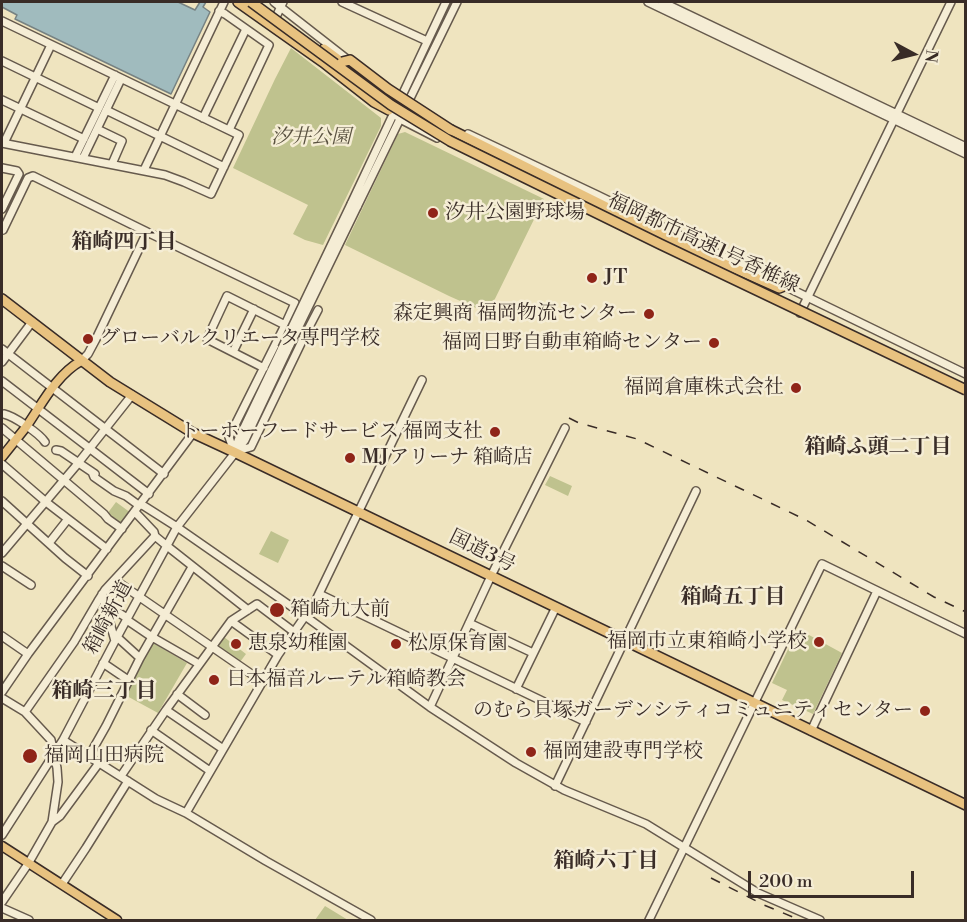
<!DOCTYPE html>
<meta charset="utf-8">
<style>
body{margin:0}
#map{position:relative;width:967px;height:922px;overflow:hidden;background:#efe4bf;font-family:"Libre Bodoni",serif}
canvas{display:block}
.frame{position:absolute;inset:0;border:3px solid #392c27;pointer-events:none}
.north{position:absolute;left:883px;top:24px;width:60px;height:60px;-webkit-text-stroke:4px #f5edd5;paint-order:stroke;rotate:97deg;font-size:16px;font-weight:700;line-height:24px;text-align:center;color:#392c27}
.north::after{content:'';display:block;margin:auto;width:21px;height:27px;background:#392c27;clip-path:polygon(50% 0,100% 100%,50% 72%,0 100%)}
.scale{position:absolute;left:748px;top:871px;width:166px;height:27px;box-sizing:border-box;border:3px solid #392c27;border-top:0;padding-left:8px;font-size:18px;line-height:21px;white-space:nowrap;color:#392c27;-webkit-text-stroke:4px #f5edd5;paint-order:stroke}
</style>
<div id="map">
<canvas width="967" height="922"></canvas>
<div class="frame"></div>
<div class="north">N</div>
<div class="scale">200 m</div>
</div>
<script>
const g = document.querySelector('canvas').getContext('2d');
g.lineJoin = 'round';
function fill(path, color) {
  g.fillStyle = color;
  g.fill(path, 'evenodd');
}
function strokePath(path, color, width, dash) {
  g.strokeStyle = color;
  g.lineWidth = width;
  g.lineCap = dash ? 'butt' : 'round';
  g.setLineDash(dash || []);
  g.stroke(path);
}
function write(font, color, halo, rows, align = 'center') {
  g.font = font + ' "Libre Bodoni","Noto Serif JP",serif';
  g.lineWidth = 5;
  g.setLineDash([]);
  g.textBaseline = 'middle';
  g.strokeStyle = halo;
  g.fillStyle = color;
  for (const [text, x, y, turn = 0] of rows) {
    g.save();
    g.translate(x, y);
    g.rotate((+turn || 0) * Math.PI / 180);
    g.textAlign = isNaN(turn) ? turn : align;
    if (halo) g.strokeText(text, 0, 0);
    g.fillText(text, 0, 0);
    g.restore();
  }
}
fill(new Path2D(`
 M291 48 381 118V126L323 245 305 240 293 234 308 205 233 168 275 79Z
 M405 132 544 199 490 309 476 308 449 296 345 245 398 134Z
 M550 476 572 486 568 496 545 485Z
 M116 502 131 513 121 526 107 514Z
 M271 531 289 540 278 563 259 554Z
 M809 635 842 653 813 714 782 700 787 690 772 683 791 643Z
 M224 637 246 654 240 662 218 646Z
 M153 643 187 663 158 713 125 695Z
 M325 906 348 920H315Z`), '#bfc28e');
const water = new Path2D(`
 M2 2H178L195 10 200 2H206L203 7 210 12 171 94 15 19 17 15 2 7Z`);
fill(water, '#a0bbbe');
strokePath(water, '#778282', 1.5);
const minor = new Path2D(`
 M274 2 352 63
 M342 2 427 41
 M648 2 966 154
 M662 2 966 147
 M219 11 225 14 269 45 229 130
 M276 17 283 2
 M2 21 239 135 211 194 184 182 165 175 2 143
 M2 61 99 108
 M2 100 84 139
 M386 106 400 119 437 138
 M106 110 224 167
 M203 118 246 29
 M97 129 122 141 112 164
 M468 134 597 195 966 374
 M4 143 51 45
 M75 157 115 75
 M83 158 121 79
 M2 168 17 171 19 174 2 209
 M144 170 224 2H223
 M351 204 446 2
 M357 207 457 2
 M2 229 3 230 28 178 33 176 147 232 96 339 88 354 81 361
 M147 232 295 303 285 325 227 296 207 339 264 368
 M800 313 951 2
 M285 325 305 335 251 447 234 452 229 437Z
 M305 335 318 310
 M2 349 164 474
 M233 352 254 309
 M2 362 32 322
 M2 381 149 494
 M4 414C14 416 40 434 45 442
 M2 428 104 514 108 519 122 529
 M235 449 239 438 282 348
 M56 450 61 451 95 474
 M2 464 46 502 107 549
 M92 472 94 477 114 491 126 496 137 504 144 506 177 527 305 616 430 707 516 763 564 790 646 824 758 893 820 920
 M2 501 65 558 88 576
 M135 512 154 532 155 536 167 546 248 610
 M49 543 68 519
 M2 553 75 467 132 395
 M2 566 31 585
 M115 580 263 682
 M102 594 115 641
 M319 594 586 722
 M105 604 127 618
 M127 620 152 637 199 664
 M231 621 278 655
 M469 623 533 653
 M2 636 28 654
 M117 637 140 658
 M103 663 128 680
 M516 689 556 607
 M2 692 28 654 193 433
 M177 694 205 715
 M2 698 25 712 51 740 57 768 58 782 52 822 28 864 2 902
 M430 707 491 576 565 428
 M166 710 223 749
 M25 712 74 642 98 601 105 590 155 536
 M151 730 210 771
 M811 731 877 591
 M63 740 156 799 186 813 266 861 371 920
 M89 756 106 726 140 658 192 567
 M121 776 166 710 231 621 257 604 294 632
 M555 786 696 491
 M186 813 278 655 315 602 422 380
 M52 822 60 816 99 763
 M2 835 63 740 115 641 177 527 245 440 287 351
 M62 884 86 848 128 781
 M2 908 29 920
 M649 920 822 564 966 634`);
const major = new Path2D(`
 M2 457C10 447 18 437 26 427 42 404 56 375 81 361
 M2 846 117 920`);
const highway = new Path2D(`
 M238 2 323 62 374 102 389 110
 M324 49 394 101
 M451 130 693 250 779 288 784 286
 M2 299 110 382 193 433 234 452 966 805`);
strokePath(minor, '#665a4d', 10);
strokePath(major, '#392c27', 11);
strokePath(highway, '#392c27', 12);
strokePath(minor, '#f5edd5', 7);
strokePath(major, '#e8c280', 8);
strokePath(highway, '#e8c280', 9);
strokePath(new Path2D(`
 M569 418 579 423 637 439 806 520 934 597 966 612
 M711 878 764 905 800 920`), '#392c27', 1.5, [10, 10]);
const minorBridge = new Path2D(`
 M282 348 351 204
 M287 351 357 207`);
const highwayBridge = new Path2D(`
 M251 2 391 105 450 141 660 244 966 390
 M342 62 350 60 388 89 451 130`);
strokePath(minorBridge, '#665a4d', 10, []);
strokePath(highwayBridge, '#392c27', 12, []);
strokePath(minorBridge, '#f5edd5', 7);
strokePath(highwayBridge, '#e8c280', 9);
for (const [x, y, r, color] of [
 [433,213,6,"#8f2418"],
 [592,278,6,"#8f2418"],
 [649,314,6,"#8f2418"],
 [88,339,6,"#8f2418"],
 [714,343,6,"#8f2418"],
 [796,388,6,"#8f2418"],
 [495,432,6,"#8f2418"],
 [350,458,6,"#8f2418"],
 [277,610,8,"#8f2418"],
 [819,642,6,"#8f2418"],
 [236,644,6,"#8f2418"],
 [396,644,6,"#8f2418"],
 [214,680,6,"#8f2418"],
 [925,711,6,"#8f2418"],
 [531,752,6,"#8f2418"],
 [30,756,8,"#8f2418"]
]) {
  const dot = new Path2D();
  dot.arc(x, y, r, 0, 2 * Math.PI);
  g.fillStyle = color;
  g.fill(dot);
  strokePath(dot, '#f5edd5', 2);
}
write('italic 20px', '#5a5241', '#f5edd5', [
 ["汐井公園",311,138]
]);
write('20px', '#392c27', '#f5edd5', [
 ["汐井公園野球場",445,213],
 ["JT",604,278],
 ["森定興商 福岡物流センター",637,314,"right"],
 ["グローバルクリエータ専門学校",100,339],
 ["福岡日野自動車箱崎センター",702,343,"right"],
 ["福岡倉庫株式会社",784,388,"right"],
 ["トーホーフードサービス 福岡支社",483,432,"right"],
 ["MJアリーナ 箱崎店",362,458],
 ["箱崎九大前",290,610],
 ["福岡市立東箱崎小学校",807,642,"right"],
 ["恵泉幼稚園",248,644],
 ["松原保育園",408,644],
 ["日本福音ルーテル箱崎教会",226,680],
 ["のむら貝塚ガーデンシティコミュニティセンター",913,711,"right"],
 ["福岡建設専門学校",543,752],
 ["福岡山田病院",44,756]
], 'left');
write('20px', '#392c27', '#f5edd5', [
 ["福岡都市高速1号香椎線",703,244,25],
 ["国道3号",482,552,26],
 ["箱崎新道",109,618,-62]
]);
write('bold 21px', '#392c27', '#f5edd5', [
 ["箱崎四丁目",124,243],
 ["箱崎ふ頭二丁目",878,448],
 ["箱崎五丁目",733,598],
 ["箱崎三丁目",104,692],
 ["箱崎六丁目",606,862]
]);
</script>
